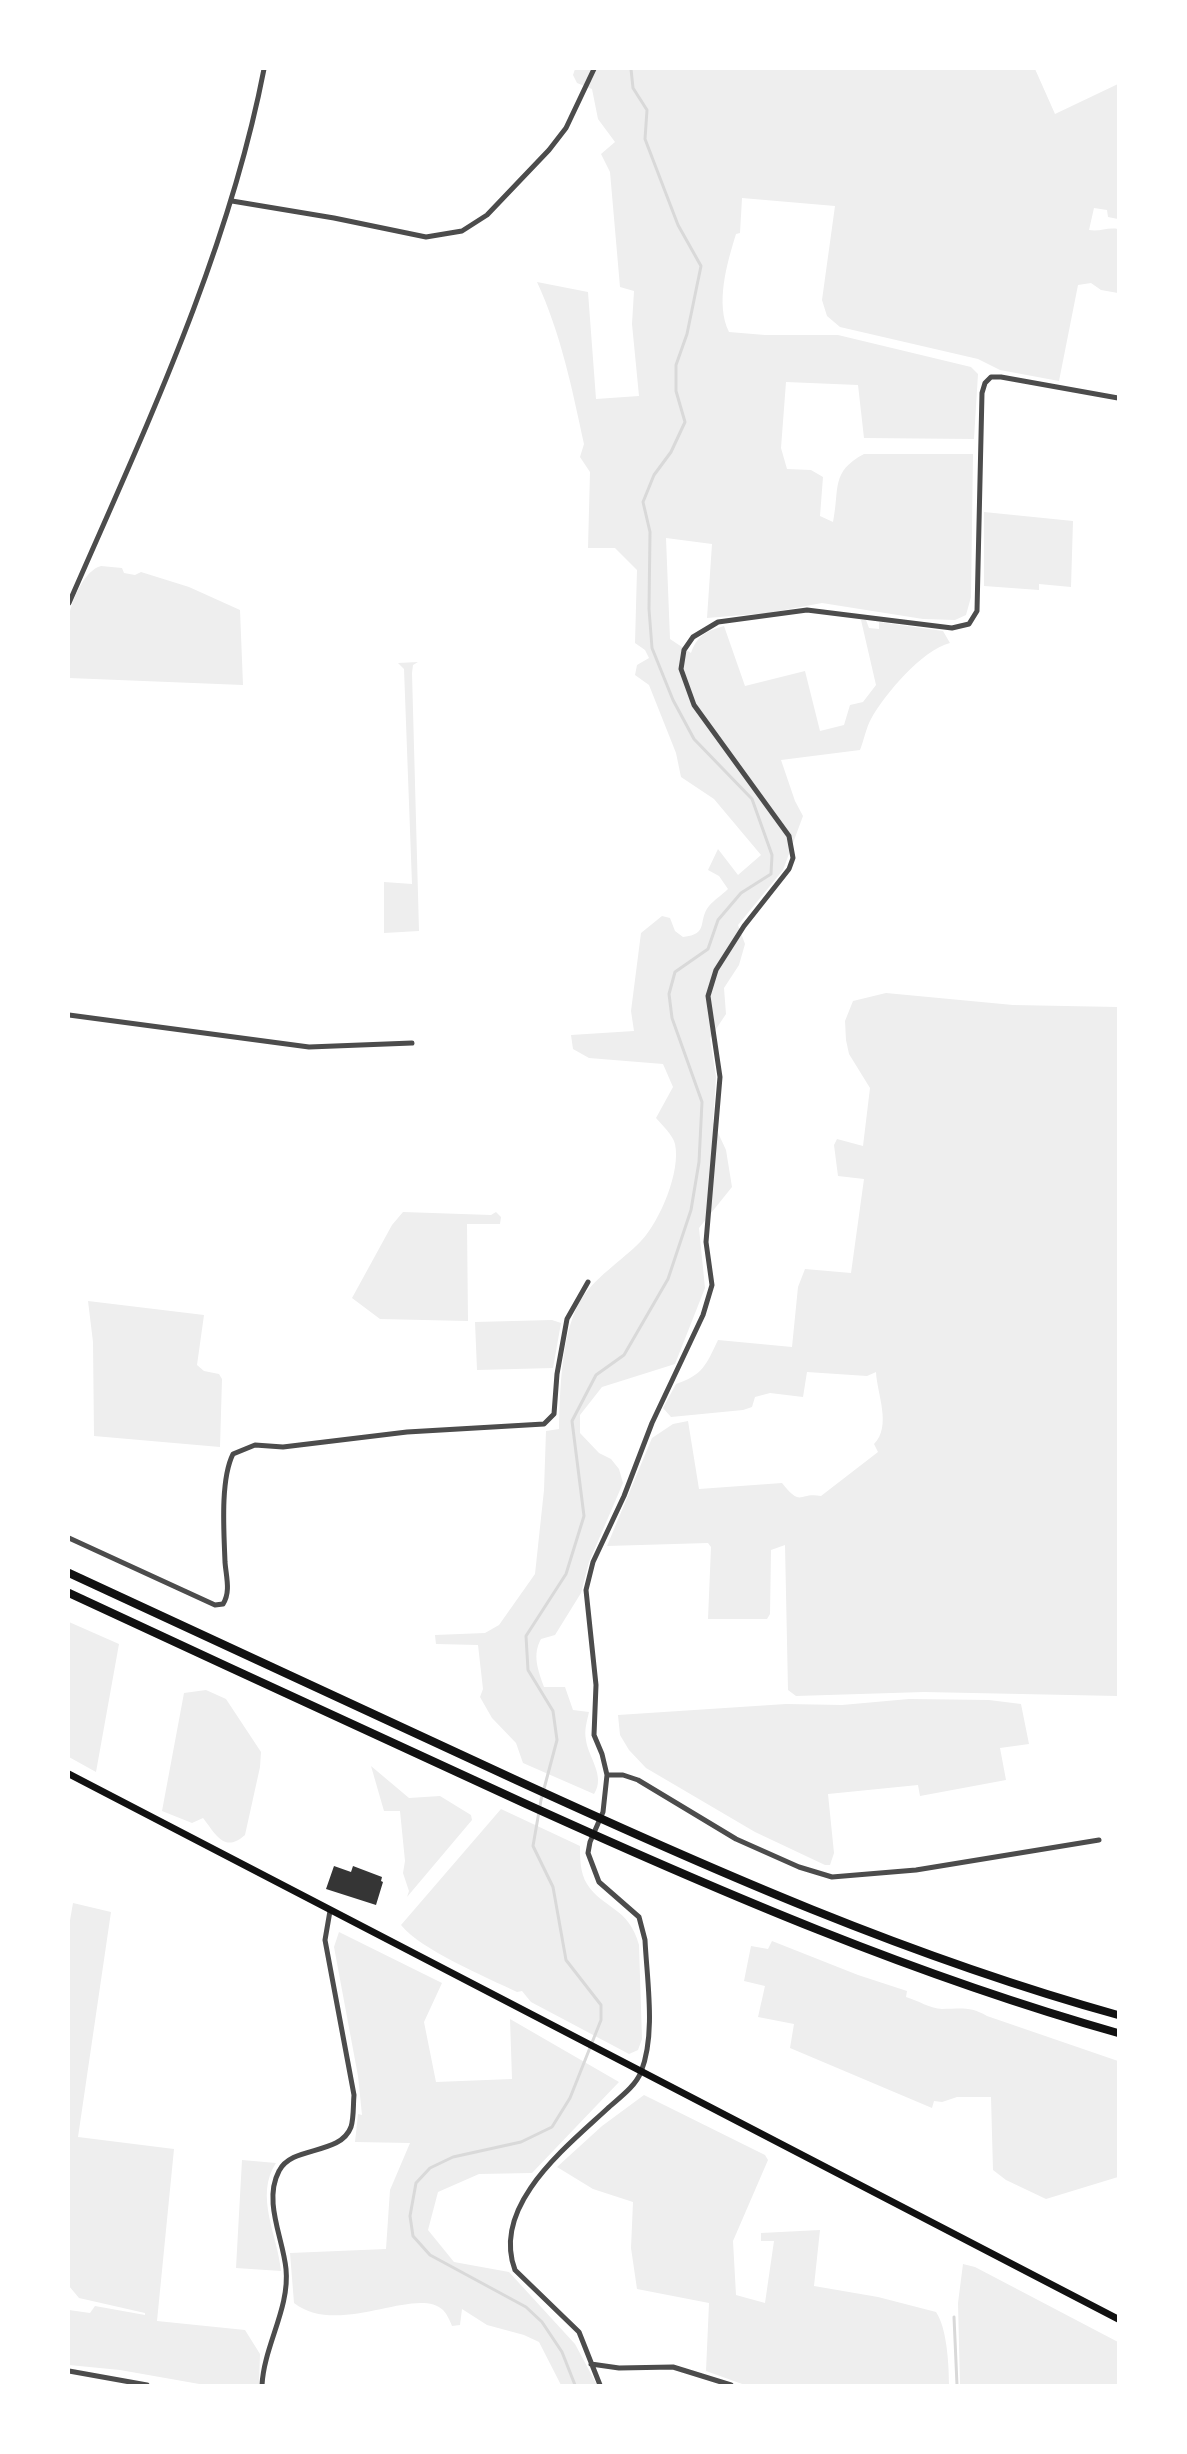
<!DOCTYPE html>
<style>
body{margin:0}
#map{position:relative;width:1187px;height:2454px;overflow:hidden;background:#fff;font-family:Lato,sans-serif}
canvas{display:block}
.frame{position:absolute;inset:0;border:70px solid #fff;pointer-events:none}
</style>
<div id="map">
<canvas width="1187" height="2454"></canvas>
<div class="frame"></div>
</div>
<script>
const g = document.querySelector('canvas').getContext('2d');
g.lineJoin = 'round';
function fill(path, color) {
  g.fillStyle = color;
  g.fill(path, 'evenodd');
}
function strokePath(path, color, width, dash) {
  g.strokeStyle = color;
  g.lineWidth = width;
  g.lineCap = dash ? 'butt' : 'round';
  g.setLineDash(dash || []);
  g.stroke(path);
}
fill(new Path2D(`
 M575 69H1035L1055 114 1118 84V219L1108 217 1107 210 1094 208 1089 230C1100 232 1107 227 1118 229V293L1101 290 1091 283 1078 285 1059 381 1000 370 978 359 840 327 827 316 822 300 835 206 742 198 740 233 736 234C727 263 715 304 729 332L765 335H838L971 367 978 374 974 439 864 438 858 385 786 382 781 448 787 469 811 470 823 477 820 516 833 522C840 489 830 472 864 454H973L971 597 966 615 955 620 923 619 822 603 768 613 707 618 712 544 666 538 670 639 691 653C697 636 706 631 724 626L745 686 805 671 820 731 844 725 850 705 863 702 876 685 861 620H866L869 628 879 629V622L943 631 950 643C922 650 885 694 871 719 866 728 864 740 860 750L781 760 795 801 803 816 783 870 738 925 745 944 739 965 724 988 726 1014 710 1038 716 1077 713 1122 726 1150 732 1187 699 1228 705 1288 675 1364 602 1387 580 1415V1433L599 1453 611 1459 619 1469 623 1483 589 1562 581 1593 555 1635 541 1639C532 1655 538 1670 544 1687H565L573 1710 589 1712C587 1721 584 1730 586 1740 588 1757 606 1776 594 1794L523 1763 516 1743 492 1718 480 1697 483 1689 478 1645 436 1644 435 1635 485 1633 499 1625 535 1574 544 1490 546 1431 559 1429C560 1390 561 1337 579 1303 593 1278 622 1261 641 1241 660 1221 681 1171 675 1144 673 1135 662 1125 656 1118L673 1087 663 1064 589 1058 573 1049 571 1035 634 1031 631 1011 641 933 662 916 670 918 675 931 683 937C710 934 697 921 709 906 714 900 722 895 728 889L719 876 708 870 718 849 738 875 761 855 714 799 681 777 676 753 649 685 635 675 637 665 649 658 645 650 635 643 637 570 615 548H588L590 472 580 457 584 444C572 388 561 334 537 282L588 292 596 399 639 396 632 324 634 291 620 287 610 172 601 154 615 142 598 119 592 89 577 83 573 75Z
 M984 512 1073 521 1071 587 1039 584V590L984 586Z
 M101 566 122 568 124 573 135 575 141 572 189 587 240 610 243 685 69 678C69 659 65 635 69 616 72 599 85 570 101 566Z
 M418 662 413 665 412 673 419 931 384 933V882L412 884 404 669 398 663Z
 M886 993 1013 1005 1118 1007V1696L924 1692 796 1696 788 1690 785 1545 771 1550 770 1614 767 1619H708L711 1547 708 1543 607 1546 652 1438 673 1424 688 1421 699 1489 782 1483C802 1508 798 1492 821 1496L878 1452 874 1444C892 1426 877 1394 876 1372L867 1376 807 1372 803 1397 770 1393 755 1397 752 1407 743 1410 671 1417 663 1408 676 1384C703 1375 706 1365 718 1340L792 1347 798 1287 805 1269 851 1273 864 1179 838 1176 834 1145 837 1139 863 1146 870 1088 849 1054 846 1040 845 1021 853 1001Z
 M403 1212 491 1215 496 1212 501 1217 500 1224H467L468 1321 380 1319 352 1298 392 1225Z
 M88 1301 204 1315 197 1365 204 1371 219 1374 222 1379 220 1447 94 1436 93 1342Z
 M552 1320 561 1323 553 1368 477 1370 475 1322Z
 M69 1622 119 1644 96 1772 69 1757Z
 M206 1690 226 1699 261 1752 260 1767 245 1835C224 1854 215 1833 203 1818L192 1823 162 1811 184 1693Z
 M909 1699 989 1700 1021 1704 1029 1744 1000 1748 1006 1780 920 1796 918 1785 828 1794 834 1853 830 1865H825L755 1832 646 1768 629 1750 620 1735 618 1715 786 1704 842 1705Z
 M371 1766 409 1798 440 1796 471 1815 472 1820 407 1897 409 1891 403 1873 405 1861 400 1811H384Z
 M501 1809 580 1846C580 1858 580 1873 587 1884 603 1909 629 1907 639 1945L642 2039 638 2050 629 2054 531 2002 522 1991 517 1992C486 1977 421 1950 401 1925Z
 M73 1903 111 1912 78 2137 174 2149 157 2321 245 2330 260 2354 259 2385H205L120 2370 69 2365V2310L90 2313 95 2306 145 2315V2313L79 2298 69 2286V1926Z
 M339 1932 442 1983 424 2022 436 2082 512 2079 510 2019 619 2082 532 2173 479 2174 438 2192 428 2230 454 2262 509 2272 575 2344 597 2385H561L539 2342 524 2335 487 2325 462 2309 460 2325 452 2326C450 2321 447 2314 443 2310 416 2285 339 2338 294 2303L290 2253 386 2249 390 2190 410 2143 355 2142 358 2114 362 2115 358 2076 334 1947Z
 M772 1941 858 1975 907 1991 906 1997C917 2000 931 2009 942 2009 960 2009 970 2006 987 2016L1118 2061V2177L1046 2199 1006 2180 993 2170 991 2097H957L942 2102 934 2101 932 2108 790 2048 794 2024 758 2017 765 1986 744 1981 751 1946 768 1949Z
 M644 2095 765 2155 768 2160 733 2241 736 2295 765 2303 774 2241H761V2233L820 2230 814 2286 878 2297 936 2312C947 2328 949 2365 949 2385H745L706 2371 709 2303 637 2289 631 2248 633 2202 593 2189 557 2167 602 2126Z
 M242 2160 276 2163C254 2196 278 2236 281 2271L236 2268Z
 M963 2264 975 2267 1118 2342V2385H960L958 2303Z`), '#eee');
strokePath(new Path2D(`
 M954 2317 957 2385
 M575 2385 562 2352 542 2322 526 2307 430 2255 413 2236 410 2216 416 2183 430 2168 453 2157 521 2142 552 2127 570 2098 601 2020V2005L566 1960 553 1887 533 1846 541 1800 557 1740 553 1711 528 1670 526 1636 566 1574 584 1516 572 1421 596 1375 624 1355 668 1279 691 1210 699 1162 702 1102 672 1018 669 994 675 972 708 949 718 920 741 893 771 874 772 855 752 799 694 739 673 700 652 648 649 609 650 532 643 502 654 475 671 452 685 422 676 391V365L687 334 701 266 678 225 645 139 647 110 633 88 631 69`), '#d9d9d9', 3);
fill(new Path2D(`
 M334 1866 351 1872 353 1866 382 1877 381 1881 383 1882 376 1905 326 1889Z`), '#353535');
strokePath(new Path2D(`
 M232 201 334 218 426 237 462 231 487 215 549 150 566 128 594 69
 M69 603C144 431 228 255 264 69
 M69 1015 309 1047 412 1043
 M69 1538 215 1605 223 1604C231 1592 226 1576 225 1562 224 1533 220 1480 233 1454L255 1445 283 1447 407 1432 544 1424 554 1414 557 1374 567 1319 588 1282
 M607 1775H623L638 1780 736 1839 799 1867 832 1877 916 1870 1099 1840
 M591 2364 619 2368 673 2367 731 2385
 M69 2371 147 2385
 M262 2385C264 2346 290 2308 286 2269 283 2238 263 2201 279 2171 292 2145 340 2156 351 2127 354 2117 353 2106 354 2095L325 1940 330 1911
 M600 2385 579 2332 515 2270C491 2206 565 2148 607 2109 619 2098 635 2087 641 2072 656 2034 647 1981 645 1940L639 1917 599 1882 588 1853 590 1842 603 1812 607 1775 602 1754 594 1735 596 1685 586 1590 593 1562 624 1496 652 1423 703 1315 712 1285 706 1242 720 1077 708 996 716 970 744 926 789 869 793 858 789 836 694 705 681 669 684 650 693 637 718 622 807 610 952 628 969 624 977 611 982 393 985 383 991 377H1001L1118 398`), '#4c4c4c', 5);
strokePath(new Path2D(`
 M69 1774 1118 2319`), '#111', 7);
strokePath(new Path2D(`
 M69 1573C218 1642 367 1711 516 1780 712 1870 909 1957 1118 2015
 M69 1593C221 1664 374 1734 526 1804 720 1892 913 1975 1118 2033`), '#111', 8);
</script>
